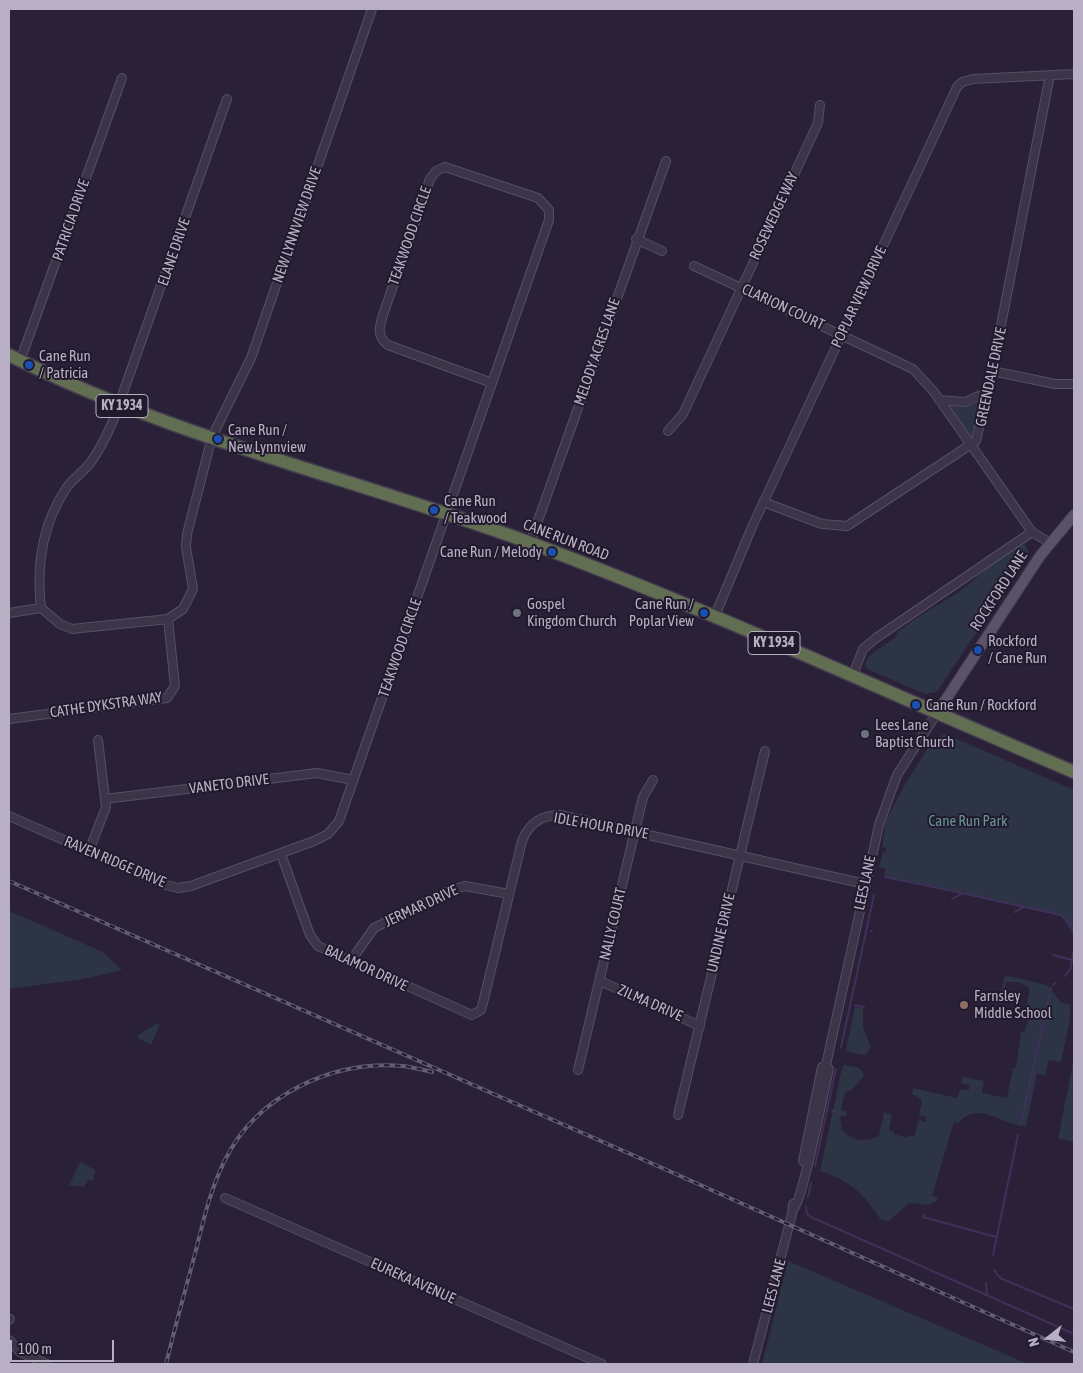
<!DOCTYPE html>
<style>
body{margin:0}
#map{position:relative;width:1083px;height:1373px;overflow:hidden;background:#2a2138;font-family:"Asap Condensed",sans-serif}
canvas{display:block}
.frame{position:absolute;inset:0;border:10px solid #b8afc5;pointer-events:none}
.north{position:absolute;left:1023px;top:1313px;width:50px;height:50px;-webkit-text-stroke:4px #211a2d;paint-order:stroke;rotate:254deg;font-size:14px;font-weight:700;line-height:20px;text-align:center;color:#b8afc5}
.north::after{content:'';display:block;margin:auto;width:18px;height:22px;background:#b8afc5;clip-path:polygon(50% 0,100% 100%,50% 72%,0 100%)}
.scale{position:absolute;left:10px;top:1340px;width:104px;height:22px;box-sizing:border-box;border:2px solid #b8afc5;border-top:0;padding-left:6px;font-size:15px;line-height:18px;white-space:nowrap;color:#b8afc5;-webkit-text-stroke:4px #211a2d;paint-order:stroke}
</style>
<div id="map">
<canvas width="1083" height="1373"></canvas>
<div class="frame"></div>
<div class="north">N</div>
<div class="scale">100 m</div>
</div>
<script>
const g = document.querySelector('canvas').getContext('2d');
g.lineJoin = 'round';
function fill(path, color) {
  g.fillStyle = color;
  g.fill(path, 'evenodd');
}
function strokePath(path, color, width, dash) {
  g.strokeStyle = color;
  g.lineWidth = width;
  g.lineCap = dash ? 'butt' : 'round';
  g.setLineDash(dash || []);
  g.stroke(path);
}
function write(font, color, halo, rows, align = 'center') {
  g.font = font + ' "Asap Condensed",sans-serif';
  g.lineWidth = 4;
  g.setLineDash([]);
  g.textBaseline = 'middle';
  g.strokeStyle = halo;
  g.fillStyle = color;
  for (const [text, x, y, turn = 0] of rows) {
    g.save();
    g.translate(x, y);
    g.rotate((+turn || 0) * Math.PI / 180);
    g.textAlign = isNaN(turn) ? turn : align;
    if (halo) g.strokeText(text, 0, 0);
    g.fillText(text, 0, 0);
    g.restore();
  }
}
fill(new Path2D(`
 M982 401 975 433 970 438 950 406 965 407Z
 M1025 544 1029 553 937 692 925 694 867 669 865 664 869 656 896 637 897 633C917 616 937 606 959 592 978 579 1002 549 1025 544Z
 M945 734 1074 790V936L1061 915 885 877V869L879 867 883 852H886V848L882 847 886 820 907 781 934 739Z
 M9 911 103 952 122 970 83 979 9 989Z
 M1007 976 1047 985 1062 1003 1070 1004V1019L1061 1062 1049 1060 1045 1075 1037 1074 1026 1126C1000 1126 980 1099 958 1123L954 1122 932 1196 937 1197V1201L929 1205 909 1203 889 1221 881 1220C862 1192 852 1182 820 1171L842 1068 844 1065 859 1068 863 1072 864 1076 852 1090 845 1092 841 1109 843 1111 847 1110 846 1116 840 1117 842 1130C852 1142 867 1142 879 1136L884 1112 892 1115 889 1130 894 1132V1134L908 1138 909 1135 914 1136 919 1120 926 1122V1117L919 1115 922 1100 912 1094 913 1088 957 1098 960 1090H969V1085L961 1083 962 1077 984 1081 982 1093 1007 1098 1013 1068H1016L1021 1031 1024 1032 1032 1010 1026 1008 1030 988 1019 982H1006L1002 1001 1000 999 1004 978Z
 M855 1007 863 1008V1028L871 1047 866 1055 848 1052 846 1049Z
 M157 1023 160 1024 151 1045 138 1038 137 1036Z
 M1074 1058V1142L1058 1138Z
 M80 1162 95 1170 93 1181 88 1179 84 1187 69 1185Z
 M788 1261 1028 1364H762Z`), '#2c3446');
strokePath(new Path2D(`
 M885 877 948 890
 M952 891 1061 915 1074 927
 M952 899 961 894
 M1015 912 1024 907
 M871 931H872
 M1053 955 1072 960
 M1065 976 1070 969 1074 951
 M1053 985 1055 983
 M855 1005 864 1007
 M841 1047 874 895
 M832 1111 840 1113
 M1021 1123 1051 988
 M815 1166 836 1069
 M808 1197 811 1183
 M806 1206 807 1214 811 1217 1074 1334
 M924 1214 923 1217 996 1237
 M993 1255 1018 1135
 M994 1270 1000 1278 1074 1309
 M986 1283 987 1295`), '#403059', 2);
const minor = new Path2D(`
 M445 167 538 198 549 210V220L492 383 388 345C375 335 380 325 384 312L430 179 436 171Z
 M636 239 662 251
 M694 266 913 369 934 392 1032 532 1050 543
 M20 361 122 78
 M992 371 1055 384H1074
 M939 400 965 402 988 392
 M668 431 683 414 818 123 820 105
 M763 502 822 524 847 526 976 441 992 371 1050 75
 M530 543 666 161
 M41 608C36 565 42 524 67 487 74 478 84 471 91 462 100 449 107 435 113 421L227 99
 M9 613 41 608 60 624 72 629 168 619 183 609 193 589 186 547 187 534 212 437 251 358 372 9
 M714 618 752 527 957 87 962 82 973 79 1074 74
 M852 677 863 649 876 638 1032 532
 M9 719 167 698 175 686 168 619
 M105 799 317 773 353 780
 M9 816 166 885 178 888 191 886 314 841 328 834 339 821 492 383
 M89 851 106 807 98 740
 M281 854 310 935 318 946 472 1015 481 1010 483 1003 522 841C529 823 541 815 560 815L865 884
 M350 962 374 928 446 892 465 886 509 894
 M600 981 700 1026
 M578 1070 643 797 653 780
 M678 1115 765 751
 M803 1161 822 1067 826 1065
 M225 1198 602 1364
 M794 1208C803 1199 824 1089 829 1069L826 1065 879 825 897 775 937 713
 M9 1320 10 1319
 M9 1340 20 1352 47 1364
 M753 1364 792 1214 793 1204`);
const major = new Path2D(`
 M937 713 1040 556 1074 515`);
const highway = new Path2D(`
 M9 355C174 438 356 479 528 542 713 611 893 695 1074 772`);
strokePath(minor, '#574f63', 10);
strokePath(major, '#423b4f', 12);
strokePath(highway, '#443c50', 15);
strokePath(minor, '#3c3448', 8);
strokePath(major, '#5b5269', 10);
strokePath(highway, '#626e51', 12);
const rail = new Path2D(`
 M9 881 669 1171 1074 1352
 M166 1364C175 1327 185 1291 195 1254 203 1222 210 1190 225 1160 257 1095 332 1060 403 1066 412 1067 423 1070 432 1072`);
strokePath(rail, '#655b75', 4);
strokePath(rail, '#211a2d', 2, [5.5]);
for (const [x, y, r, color] of [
 [29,365,5,"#1a4fb4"],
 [218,439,5,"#1a4fb4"],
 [434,510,5,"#1a4fb4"],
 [552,552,5,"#1a4fb4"],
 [517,613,5,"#6b7280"],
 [704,613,5,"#1a4fb4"],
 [978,650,5,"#1a4fb4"],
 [916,705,5,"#1a4fb4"],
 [865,734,5,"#6b7280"],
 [964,1005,5,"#8d6e63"]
]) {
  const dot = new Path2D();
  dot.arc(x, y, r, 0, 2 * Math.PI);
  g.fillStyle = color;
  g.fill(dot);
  strokePath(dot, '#211a2d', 2);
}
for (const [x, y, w] of [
 [122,406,52],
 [774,643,52]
]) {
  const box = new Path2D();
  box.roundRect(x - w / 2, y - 11.5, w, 23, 4);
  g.fillStyle = '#211a2d';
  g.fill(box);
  strokePath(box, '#b8afc5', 1);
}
write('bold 14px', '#b8afc5', null, [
 ["KY 1934",122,406],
 ["KY 1934",774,643]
]);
write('15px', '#b8afc5', '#211a2d', [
 ["ROSEWEDGE WAY",774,216,-65],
 ["PATRICIA DRIVE",71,220,-71],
 ["NEW LYNNVIEW DRIVE",297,225,-71],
 ["TEAKWOOD CIRCLE",410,236,-71],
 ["ELANE DRIVE",174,252,-71],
 ["POPLAR VIEW DRIVE",859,297,-65],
 ["CLARION COURT",783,307,25],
 ["MELODY ACRES LANE",597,352,-71],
 ["GREENDALE DRIVE",991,377,-78],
 ["CANE RUN ROAD",566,540,21],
 ["ROCKFORD LANE",999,591,-57],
 ["TEAKWOOD CIRCLE",400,648,-71],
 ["CATHE DYKSTRA WAY",106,705,-8],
 ["VANETO DRIVE",229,784,-7],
 ["IDLE HOUR DRIVE",601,826,10],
 ["RAVEN RIDGE DRIVE",115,862,23],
 ["LEES LANE",865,883,-78],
 ["JERMAR DRIVE",421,906,-25],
 ["NALLY COURT",613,924,-77],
 ["UNDINE DRIVE",721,933,-77],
 ["BALAMOR DRIVE",366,968,25],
 ["ZILMA DRIVE",650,1003,24],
 ["EUREKA AVENUE",413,1281,24],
 ["LEES LANE",774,1286,-75]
]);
write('15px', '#b8afc5', '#211a2d', [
 ["Cane Run",39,356],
 ["/ Patricia",39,373],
 ["Cane Run /",228,430],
 ["New Lynnview",228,447],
 ["Cane Run",444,501],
 ["/ Teakwood",444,518],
 ["Cane Run / Melody",542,552,"right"],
 ["Gospel",527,604],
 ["Kingdom Church",527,621],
 ["Cane Run /",694,604,"right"],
 ["Poplar View",694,621,"right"],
 ["Rockford",988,641],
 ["/ Cane Run",988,658],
 ["Cane Run / Rockford",926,705],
 ["Lees Lane",875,725],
 ["Baptist Church",875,742],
 ["Farnsley",974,996],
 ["Middle School",974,1013]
], 'left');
write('15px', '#669395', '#211a2d', [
 ["Cane Run Park",968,821]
]);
</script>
